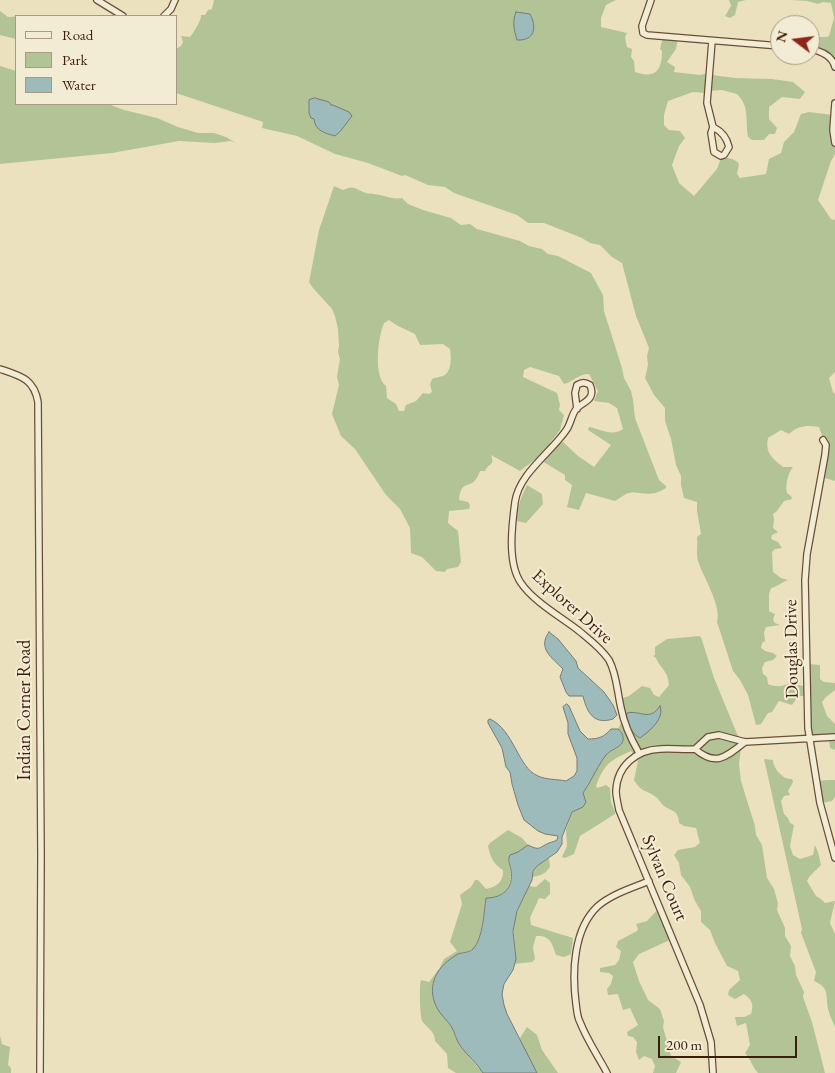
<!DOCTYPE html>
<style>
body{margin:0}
#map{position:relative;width:835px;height:1073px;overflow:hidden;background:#ece1be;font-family:"EB Garamond",serif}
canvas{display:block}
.legend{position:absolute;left:15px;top:15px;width:162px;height:90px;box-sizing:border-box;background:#f3ecd5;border:1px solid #ab9984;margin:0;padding:6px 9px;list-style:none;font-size:15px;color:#3f1d0b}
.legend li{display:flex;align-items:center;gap:10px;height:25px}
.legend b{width:25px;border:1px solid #ab9984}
.north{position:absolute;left:770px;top:15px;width:50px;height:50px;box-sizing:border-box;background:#f3ecd5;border:1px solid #ab9984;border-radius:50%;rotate:285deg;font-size:14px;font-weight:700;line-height:20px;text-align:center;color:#3f1d0b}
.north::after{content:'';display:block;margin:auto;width:18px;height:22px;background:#8f2418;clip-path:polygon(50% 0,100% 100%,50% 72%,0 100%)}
.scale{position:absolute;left:658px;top:1036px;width:139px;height:22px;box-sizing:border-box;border:2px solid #3f1d0b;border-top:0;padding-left:6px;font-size:15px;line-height:18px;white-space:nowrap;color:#3f1d0b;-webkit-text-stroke:4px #f3ecd5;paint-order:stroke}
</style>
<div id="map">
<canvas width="835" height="1073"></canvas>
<ul class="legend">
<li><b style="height:6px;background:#f3ecd5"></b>Road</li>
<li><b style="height:14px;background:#b2c496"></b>Park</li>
<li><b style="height:14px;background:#9ebbbc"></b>Water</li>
</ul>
<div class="north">N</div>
<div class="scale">200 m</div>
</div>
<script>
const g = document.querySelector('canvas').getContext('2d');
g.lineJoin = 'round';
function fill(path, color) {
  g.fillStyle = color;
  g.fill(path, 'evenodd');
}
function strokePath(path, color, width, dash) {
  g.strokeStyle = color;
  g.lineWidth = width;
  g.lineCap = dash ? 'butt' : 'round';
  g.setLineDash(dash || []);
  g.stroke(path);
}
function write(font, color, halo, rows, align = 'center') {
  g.font = font + ' "EB Garamond",serif';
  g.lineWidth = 4;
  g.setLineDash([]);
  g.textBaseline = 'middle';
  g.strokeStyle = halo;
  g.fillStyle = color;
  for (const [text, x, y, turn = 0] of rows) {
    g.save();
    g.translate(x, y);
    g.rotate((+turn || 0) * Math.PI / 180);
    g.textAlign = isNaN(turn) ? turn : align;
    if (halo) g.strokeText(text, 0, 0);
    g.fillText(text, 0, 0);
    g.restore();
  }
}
fill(new Path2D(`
 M214 0H616L606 5 601 18V27L627 33 625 37 627 47 632 49 631 57 634 61 635 72C655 79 662 71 662 51L660 49 663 37 678 38 676 49 667 62 675 67 674 72 700 75 705 74 735 78 772 79 793 82 805 92 800 99 782 97 769 107V119L777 128 775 134H769L764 140H752L748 137C745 119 750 107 737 94L722 90 708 91 706 93 693 92 668 101 664 115V125L669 130 680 131 685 138 679 146 672 165 679 183 694 196 717 169 721 158C727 157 736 159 739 164L737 174 740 178 766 174 769 159 781 153 784 142 794 132 801 114 809 112 833 115 835 154 831 161 818 200 831 219 835 220V372L829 378 833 392 835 394V481L822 477 827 450 819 427C807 425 798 426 789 434L781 430 768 438C765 453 772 458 783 467H793C788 473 785 485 787 493L791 496 792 499 784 501 777 511 773 514 774 519 773 528 778 532 772 535 771 538 773 540 778 542 782 548 775 549 772 552 773 572 781 578 788 580C781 582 778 587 771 588L769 594V611L775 614 773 620 775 623 780 625 766 627 764 632 765 641 762 643 761 648C766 653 772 651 777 656L773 660 765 662 762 668 763 674 767 677 768 684C774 687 784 687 789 683L808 687 810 664 820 665V679L824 682 835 683V690L826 697 822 702 827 716 835 724V750L830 748 829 738H811L808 696H798L792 705 779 701 772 712 768 713 761 724 756 725 748 695 740 680 733 671 717 622C722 606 703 577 698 561 696 553 698 545 697 537L701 534 697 511V502L684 498 681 485V476L676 465 671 439 665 421V408L654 395 645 378 648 365 647 356 649 348 636 316 622 263 612 257 600 245 590 243 582 238 544 223H528L517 215 454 193 445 187 428 185 405 175 402 176 368 163 335 154 297 136 262 128 263 122 176 93V49L181 46 183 42 181 36 190 37C193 34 202 19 201 15H205L208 10 212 9ZM332 106 352 116 343 127 311 118 309 113Z
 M729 0H746L738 2 735 15 730 18 725 16 731 6Z
 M791 0H835V69L833 63 817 50 819 37H827L829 36 834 18 831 3 823 2 818 4 807 1Z
 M0 11 8 17 21 16H16V39L0 35Z
 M0 66 16 71V104H108L124 110 157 118 178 127 198 133H214L226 137 236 143 231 141 215 143 179 141 112 153 0 164Z
 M334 186 343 190C355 184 356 190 366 193 368 194 371 193 374 194 384 195 392 200 402 198L408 204 423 210 451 218 461 225 470 224 477 229 520 241 529 246 542 249 548 254 558 256 591 273 603 295 604 311 622 368 624 378 631 391 633 400 635 418 659 480 666 486V488C647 500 640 489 626 494 622 496 619 499 615 501L586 493 579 510 567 507 572 485 565 480V475L537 458 520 471 491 455C495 467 489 462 485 471H480C473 493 461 476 459 500L468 502 470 505 469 509 449 511 448 523 458 531 461 562 458 567 447 569 445 572 436 571 422 557 411 553 410 528 400 509 386 495 355 449 341 436 332 414 339 385 337 377 340 359 338 352 339 346 338 329 335 316 332 309 313 288 309 282 319 230ZM389 320 398 326 415 334 420 345 443 344 450 349C451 357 452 369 445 375 442 377 436 377 432 379L430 384 432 392 429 394 423 393 416 401 406 405 404 411H399L396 404 387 398 386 386C373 376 378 337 384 323ZM530 367 559 376 564 384C573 382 578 374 589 374L598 391 594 401 609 403 617 408 623 429C611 437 601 429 589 427L588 430 611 445 594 467 578 456 563 442 553 448 551 444H549L560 430 564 415 559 410 560 405 557 393 523 377 524 370Z
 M527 485 542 494 543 504 526 523 517 521C517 507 521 497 527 485Z
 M699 636 701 637 714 678 738 736 741 749 739 764 741 781 755 826 756 835 762 845 767 878 774 889 778 903 777 910 785 928V936L791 946 790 956 795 966 796 975 804 992 803 997 812 1022 825 1073H758C752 1066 751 1060 745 1053L750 1045 746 1023 737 1026 735 1017H744L751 1014C754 1005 752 999 744 994L735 999 728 995 729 990 740 980 738 971 727 966 715 943 710 930 701 922V911L695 901 690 887 681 875 679 863 674 855 678 850 695 847 700 843 696 828 684 826 679 823C678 810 673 812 664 806 661 804 659 799 656 797 645 789 642 793 634 780L638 761 631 751C609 761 605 763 596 786L597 788 606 785 610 788 611 802 615 812V814L580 836 574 854 565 858 562 857 567 846 566 830 572 812 586 801 583 793C586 786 602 759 606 755 611 750 619 748 622 743 625 738 622 732 618 729L623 719 620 699 629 696 642 686 650 688 654 695 659 697 669 685C668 670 661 670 656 658L653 656 655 655V647L667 639Z
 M764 759 773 760C773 768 783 780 792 779L793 782 788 791 790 795 784 796 781 801 784 814 788 818 790 823 794 825 790 846 793 855 800 859 813 855 815 845 818 852 821 865C816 871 810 874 807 881L816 896 821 899 825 903 835 901 830 923 835 934V1027C833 1022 830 1017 829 1012 824 997 832 989 814 981L816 972 801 933 802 929Z
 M827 780H835V797L832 801 822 803 817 781Z
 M508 830 522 838 528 845 508 860C513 872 512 891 498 897 495 899 489 898 486 898 484 909 482 946 470 951 468 952 465 952 462 952L437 1007 452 1028 460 1046 483 1073H456L448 1068 447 1054 435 1041C435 1031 427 1028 422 1021 420 1015 419 986 421 980L429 982 439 969 444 959 457 951 450 942 462 904 460 895 471 887 475 880H478L486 889C497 887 504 881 503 870 493 864 490 856 488 846L490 843Z
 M549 858 550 867C545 874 540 876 532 877 533 867 541 863 549 858Z
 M545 879 550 883V894L545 899 539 898 530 918 531 925 573 938 571 954 564 957 556 955C552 943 550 935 536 936L533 947 535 959 532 962 514 964C517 952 514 943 514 932 513 916 522 901 529 886L536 887Z
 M659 908 670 940 639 954 633 962 639 981 648 1000 660 1009 664 1021 663 1027 671 1056 681 1062 676 1073H653L655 1066 652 1059 644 1056 639 1060 636 1052 637 1042 633 1037 628 1036 627 1032 638 1025 630 1008 623 1010 618 994 608 995 607 989 611 984 613 976 609 973 600 972V968L615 965 619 960 621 951 616 947 618 941 637 931 638 929 636 924 647 921Z
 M527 1027 537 1035 542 1050 558 1073H537L523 1048 520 1038Z
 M0 1036 2 1044 10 1047 8 1065 11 1068V1073H0Z`), '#b2c496');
const water = new Path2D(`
 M516 12 530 14C537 27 535 41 517 40 514 30 512 22 516 12Z
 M315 98 329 102 331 105H333L349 112 352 116C346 123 342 131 335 136 325 133 315 131 314 119L311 118 309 113V100Z
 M549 632 558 639 576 661 578 668 604 692 613 705 617 715 613 719C594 725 587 713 583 696H569L566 692 560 677 563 669C552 658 537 648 549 632Z
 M567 704 569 706 580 731 588 739C599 739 604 737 611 729H618C622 732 625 738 622 743 619 748 610 750 606 755 600 762 591 781 585 790L583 793 586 802 583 807 572 812 562 837V844L557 852 537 866 533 871 532 880 517 911 513 931 516 959 513 970 504 984 502 994 504 1005 507 1014 537 1073H483C477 1063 468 1056 461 1047 456 1041 455 1032 451 1026 447 1020 440 1014 437 1008 425 985 438 965 458 954 463 952 469 953 473 949 483 939 484 911 486 898 502 898 514 889 511 870 510 863 507 861 510 855L518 852 528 845C540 851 538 848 549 843 552 842 555 841 557 840L558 836 545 834 538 831 524 820 518 805 512 784 510 772 506 767 502 748 488 723V720L490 719C514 730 518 768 538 776 547 780 557 779 566 781L574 776 577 771V758L568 734V723L563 707Z
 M660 706C665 718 650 731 640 738 632 734 625 722 627 713 641 710 650 722 660 706Z`);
fill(water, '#9ebbbc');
strokePath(water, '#787c75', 1);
const minor = new Path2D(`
 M97 0 123 16
 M651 0 642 26 643 33 647 35 780 46
 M164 16 171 9 175 0
 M712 41 707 103 713 127
 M810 49C821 51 832 55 835 67
 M835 103 833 130 835 143
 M713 127C721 131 727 138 729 147L724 155 721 156 714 152 711 133Z
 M0 369C21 376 34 379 38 402L41 855 40 1073
 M577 409 575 393 577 385C582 382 585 382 590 385 596 399 585 401 577 408 572 413 571 423 567 429 552 452 519 473 515 502 512 525 507 563 521 583 534 602 561 617 579 631 590 640 601 648 609 660 617 675 617 691 621 708 624 724 631 739 639 753
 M823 440 826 445 825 455 807 554 805 580 808 728 820 803 835 858
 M695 749 708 737 719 735 745 742 835 737
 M607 1073C598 1056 587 1040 580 1022 577 1017 577 1010 576 1004 572 973 573 929 598 906 612 894 632 888 649 881
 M713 1073 711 1042 700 1005 619 810C618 804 616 797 616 791 617 766 636 750 660 749 672 748 683 750 695 749 716 767 726 757 745 742`);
strokePath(minor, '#6a4e38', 8);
strokePath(minor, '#f3ecd5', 5.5);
write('18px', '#3f1d0b', '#f3ecd5', [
 ["Explorer Drive",572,607,42],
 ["Douglas Drive",792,649,-91],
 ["Indian Corner Road",25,710,-90],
 ["Sylvan Court",664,878,67]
]);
</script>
